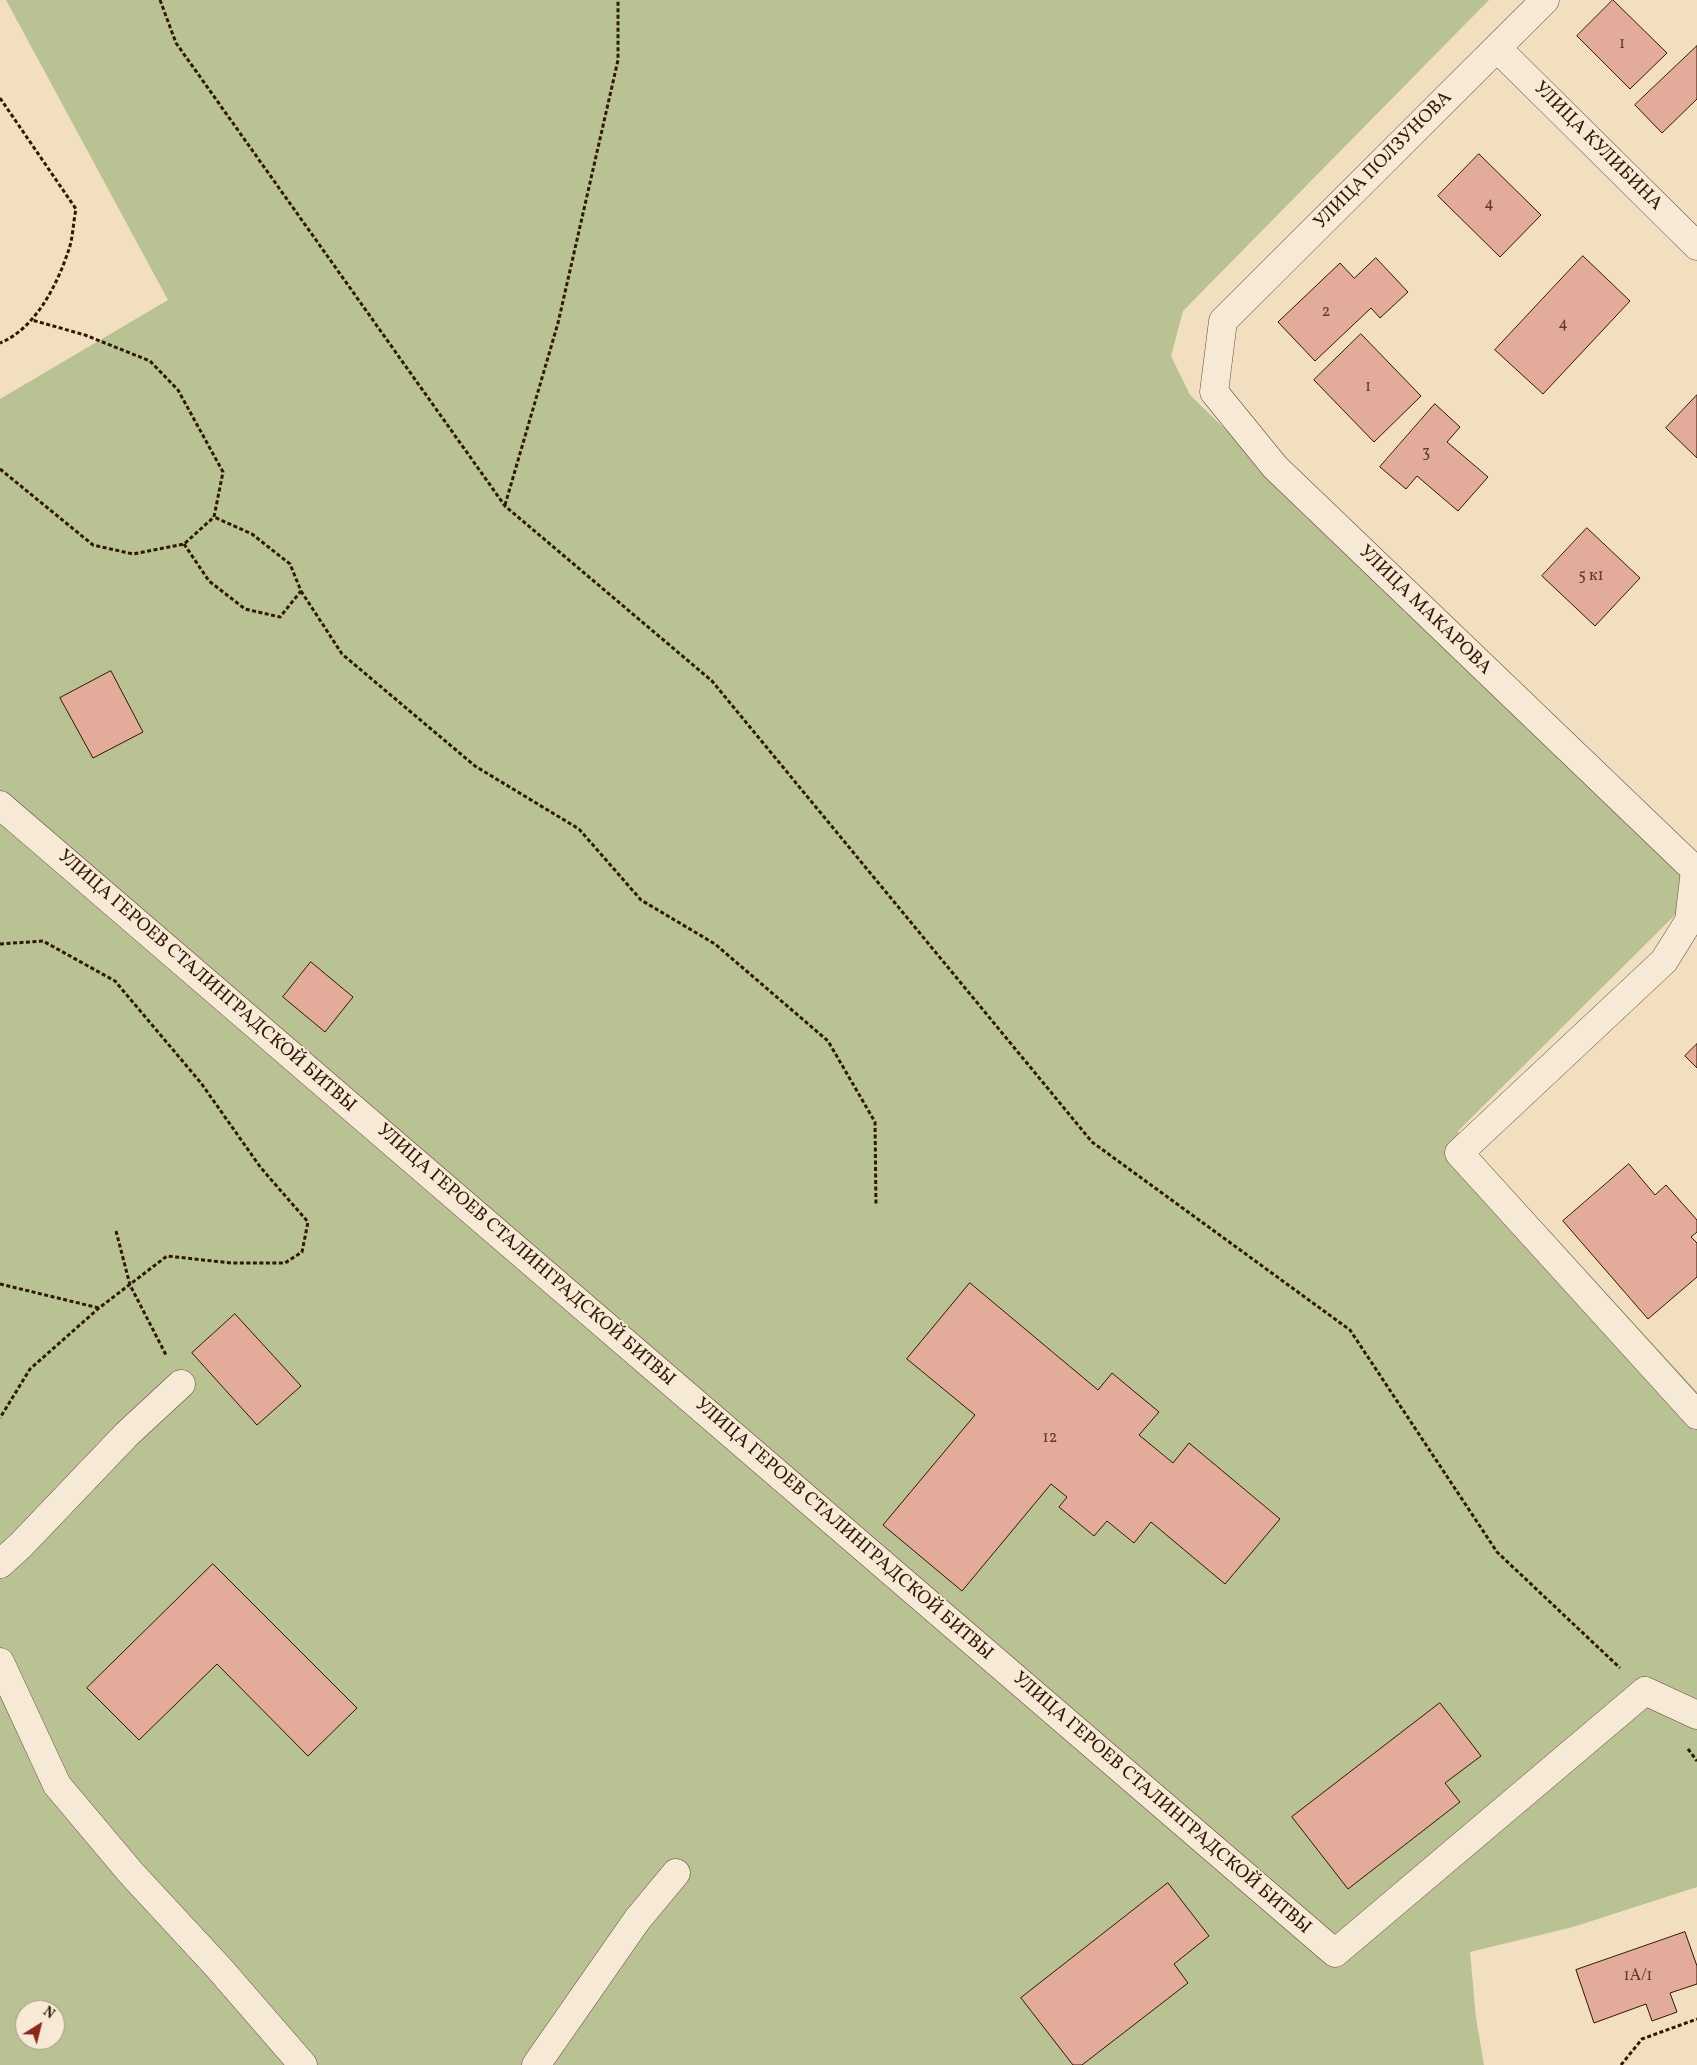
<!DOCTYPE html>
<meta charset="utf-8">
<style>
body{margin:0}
#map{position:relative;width:1697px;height:2065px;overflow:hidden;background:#f1dfc0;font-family:Vollkorn,serif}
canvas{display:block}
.north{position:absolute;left:15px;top:2000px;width:50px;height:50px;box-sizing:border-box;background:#f6ead6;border:1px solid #a79682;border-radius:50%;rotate:36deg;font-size:14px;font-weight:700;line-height:20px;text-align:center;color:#311804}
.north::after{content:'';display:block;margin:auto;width:18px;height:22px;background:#8f2418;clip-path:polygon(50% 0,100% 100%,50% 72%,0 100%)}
</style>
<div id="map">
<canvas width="1697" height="2065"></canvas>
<div class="north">N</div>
</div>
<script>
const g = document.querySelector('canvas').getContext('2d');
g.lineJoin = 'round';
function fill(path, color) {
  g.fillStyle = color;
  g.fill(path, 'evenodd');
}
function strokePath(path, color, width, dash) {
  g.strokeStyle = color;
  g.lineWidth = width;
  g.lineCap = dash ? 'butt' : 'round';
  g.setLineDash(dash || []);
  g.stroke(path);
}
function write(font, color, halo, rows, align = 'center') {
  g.font = font + ' Vollkorn,serif';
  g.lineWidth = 4;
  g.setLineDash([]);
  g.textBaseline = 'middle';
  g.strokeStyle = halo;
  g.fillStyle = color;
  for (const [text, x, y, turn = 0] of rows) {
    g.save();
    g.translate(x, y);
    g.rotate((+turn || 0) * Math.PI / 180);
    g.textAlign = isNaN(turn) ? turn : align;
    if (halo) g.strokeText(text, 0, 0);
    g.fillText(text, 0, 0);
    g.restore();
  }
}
fill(new Path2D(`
 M6 0H1489L1183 311 1171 356 1190 395 1683 873 1680 910 1458 1131 1697 1392V1887L1573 1927 1470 1952 1476 2018 1484 2065H0V399L168 300ZM25 2010H55V2040H25Z`), '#b9c293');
const building = new Path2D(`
 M1613 0 1667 53 1630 89 1577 36Z
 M1697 46V99L1662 133 1635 105Z
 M1479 154 1541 215 1500 257 1438 196Z
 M1583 256 1630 301 1543 394 1495 350Z
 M1376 258 1408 292 1380 318 1371 308 1315 361 1278 322 1340 263 1354 278Z
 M1361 334 1421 396 1374 442 1314 380Z
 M1697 395V458L1666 428Z
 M1435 404 1460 427 1447 442 1488 477 1458 511 1417 476 1406 489 1380 467Z
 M1587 528 1640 578 1595 626 1542 576Z
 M111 671 143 732 93 758 60 698Z
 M311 962 353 997 325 1032 283 997Z
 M1697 1044V1068L1685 1056Z
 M1629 1164 1655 1195 1666 1185 1697 1220V1232L1691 1237 1697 1243V1277L1648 1319 1563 1221Z
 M970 1283 1098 1390 1112 1373 1159 1412 1139 1435 1173 1463 1189 1443 1280 1519 1225 1584 1151 1522 1134 1543 1107 1521 1094 1536 1059 1507 1067 1497 1051 1484 962 1591 883 1525 975 1415 907 1359Z
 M235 1314 301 1386 257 1425 192 1353Z
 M213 1564 357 1708 308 1756 217 1664 139 1740 87 1688Z
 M1440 1703 1481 1756 1445 1783 1460 1802 1348 1889 1292 1817Z
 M1168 1883 1209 1936 1174 1964 1188 1983 1082 2065H1073L1021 1998Z
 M1685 1932 1697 1966V1984L1670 1993 1677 2012 1652 2021 1646 2004 1594 2023 1576 1970Z`);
fill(building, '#e3ab9a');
strokePath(building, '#311804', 1);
const minor = new Path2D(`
 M1545 0 1223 321 1214 392 1275 467 1695 870
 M1497 48 1697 246
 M0 805 1335 1953 1645 1691 1697 1715
 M1697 870H1695L1689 921 1664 961 1459 1153 1697 1415
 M0 1564 21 1545 127 1434 181 1384
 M0 1662 57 1785 131 1873 219 1968 303 2065
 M536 2065 637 1920 676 1873`);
strokePath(minor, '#614a33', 29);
strokePath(new Path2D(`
 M160 0 176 43 505 506 712 681 1092 1142 1350 1330 1497 1552 1620 1668
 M0 98 76 209C73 223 73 239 68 252 57 285 35 329 0 343
 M0 469 93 545 133 554 184 544 214 517 223 472 178 390 150 361 85 335 32 320
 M505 505 558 323 618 60V0
 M184 544 209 581 245 609 280 617 301 591 290 564 252 534 214 517
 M301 591 342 654 475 766 579 829 641 900 715 944 828 1041 875 1122 876 1205
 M0 944 43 941 115 981 201 1083 261 1168 308 1222 302 1252 285 1263H231L167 1256 99 1308 30 1369 0 1418
 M116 1231 130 1285 166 1355
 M0 1284 99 1308
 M1688 1749 1697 1761
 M1621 2065 1642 2039 1697 2019`), '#311804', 3, [4, 2.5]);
strokePath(minor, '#f6ead6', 28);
write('16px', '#5e3d2a', null, [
 ["1",1622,45],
 ["4",1489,205],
 ["2",1326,313],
 ["4",1563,325],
 ["1",1368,388],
 ["3",1426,454],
 ["5 к1",1591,577],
 ["12",1050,1439],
 ["1А/1",1638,1977]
]);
write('19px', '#311804', '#f6ead6', [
 ["УЛИЦА КУЛИБИНА",1597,147,45],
 ["УЛИЦА ПОЛЗУНОВА",1384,161,-45],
 ["УЛИЦА МАКАРОВА",1424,611,44],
 ["УЛИЦА ГЕРОЕВ СТАЛИНГРАДСКОЙ БИТВЫ",206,982,41],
 ["УЛИЦА ГЕРОЕВ СТАЛИНГРАДСКОЙ БИТВЫ",525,1256,41],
 ["УЛИЦА ГЕРОЕВ СТАЛИНГРАДСКОЙ БИТВЫ",843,1530,41],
 ["УЛИЦА ГЕРОЕВ СТАЛИНГРАДСКОЙ БИТВЫ",1161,1804,41]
]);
</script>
